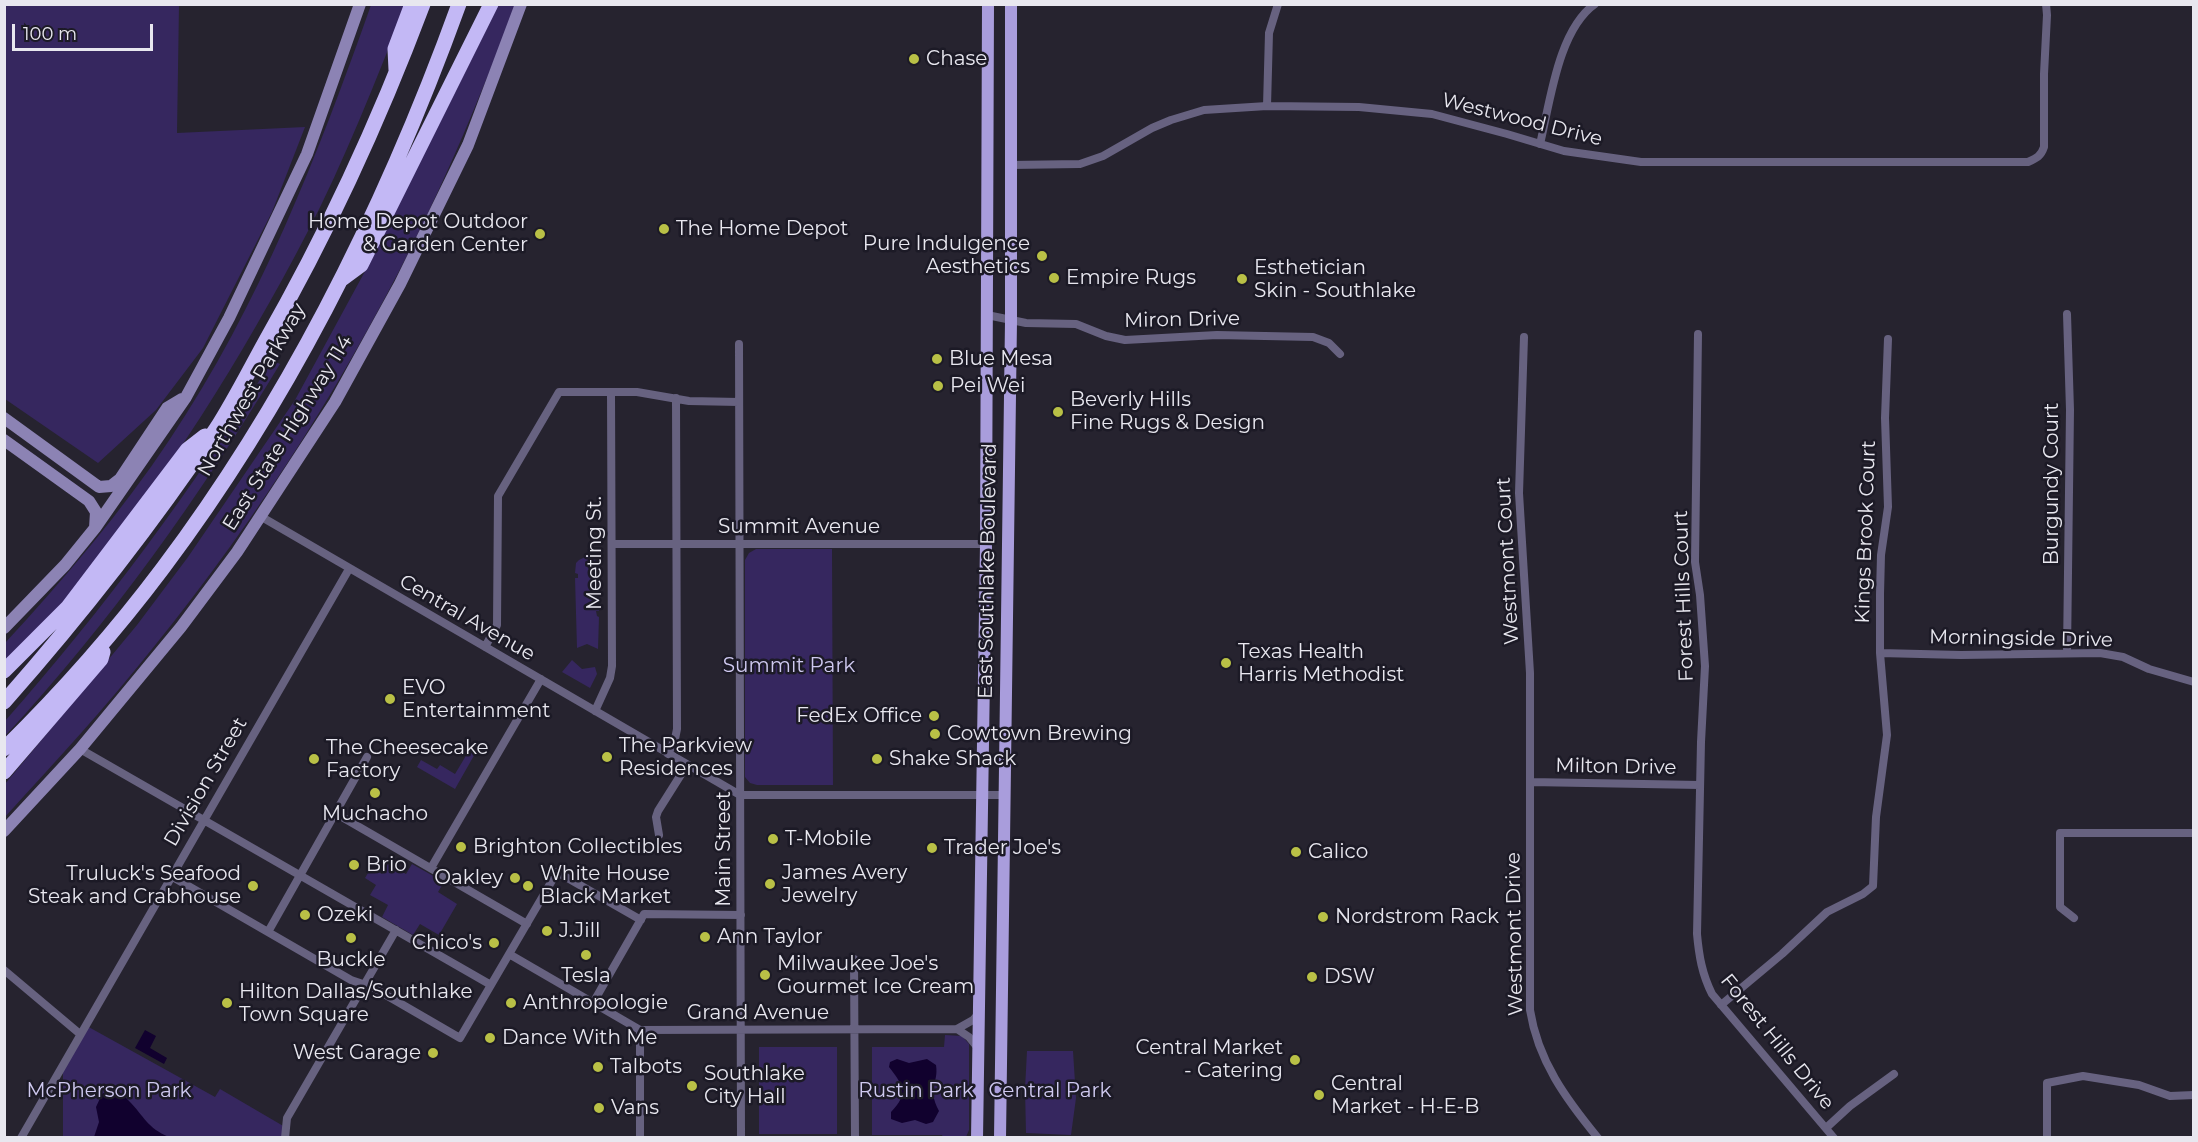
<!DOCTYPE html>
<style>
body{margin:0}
#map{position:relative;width:2198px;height:1142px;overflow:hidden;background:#26232f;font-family:Montserrat,sans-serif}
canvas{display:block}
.frame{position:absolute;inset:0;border:6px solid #e8e7ef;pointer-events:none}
.scale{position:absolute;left:12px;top:24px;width:141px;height:27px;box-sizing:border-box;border:3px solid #e8e7ef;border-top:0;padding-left:8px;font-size:18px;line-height:21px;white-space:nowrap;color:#e8e7ef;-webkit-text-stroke:4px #1c1a26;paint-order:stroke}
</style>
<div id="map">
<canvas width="2198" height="1142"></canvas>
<div class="frame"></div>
<div class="scale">100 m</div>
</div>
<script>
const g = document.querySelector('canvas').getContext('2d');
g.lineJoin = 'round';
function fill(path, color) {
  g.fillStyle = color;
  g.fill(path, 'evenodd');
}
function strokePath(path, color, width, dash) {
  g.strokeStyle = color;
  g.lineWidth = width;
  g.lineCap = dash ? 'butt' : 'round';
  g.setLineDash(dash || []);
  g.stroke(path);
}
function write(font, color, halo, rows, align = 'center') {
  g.font = font + ' Montserrat,sans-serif';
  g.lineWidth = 5;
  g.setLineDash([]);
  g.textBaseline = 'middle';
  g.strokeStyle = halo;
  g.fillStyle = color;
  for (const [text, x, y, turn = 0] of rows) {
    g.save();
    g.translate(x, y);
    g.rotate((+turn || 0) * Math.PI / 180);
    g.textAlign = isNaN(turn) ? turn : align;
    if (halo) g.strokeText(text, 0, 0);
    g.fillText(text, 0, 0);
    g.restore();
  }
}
fill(new Path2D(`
 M5 4 179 5 177 133 305 127 272 212 203 348 156 410 98 463 5 399Z
 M371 5H406C375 82 345 160 307 233 242 358 166 479 77 587 55 614 28 637 5 662V643C64 579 121 513 170 439 259 306 318 155 371 5Z
 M497 5H516C488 76 460 146 427 215 353 369 260 516 152 649 106 707 55 762 5 817V784L137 625 188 557 295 400 376 251Z
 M272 360 280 364C200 496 110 623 5 736V721C104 609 194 488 272 360Z
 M756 549H832L833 785H757L750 783 745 777V560L749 553Z
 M587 556C597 559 599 564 599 573L596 574V579H599V611H596L597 616 599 617 598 649 587 644 577 648 575 578H578V574L575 573 576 563 579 560Z
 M572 660 582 669 595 667 597 674 590 688 562 672Z
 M470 749 476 752 455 789 417 767 421 760 437 769 440 765 455 774Z
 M388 864 406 874 412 864 444 882 438 892 457 904 439 935 420 924 413 935 382 917 388 905 370 895 376 885 365 878 371 868 382 874Z
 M85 1025 215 1097 220 1089 285 1127V1137L63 1138V1064Z
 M945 1035 962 1036 969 1044V1130L966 1137H943L942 1135H872V1047H944Z
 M759 1047H837V1134H759Z
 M1027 1051H1073L1076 1098 1071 1135 1026 1133 1025 1089Z`), '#36275f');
fill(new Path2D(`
 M145 1030 156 1036 150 1048 167 1058 164 1064 135 1048Z
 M897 1059 909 1063 927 1059 936 1065C939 1085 926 1085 939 1111L933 1122 926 1124 915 1120 902 1123 891 1119V1112C910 1093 902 1084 889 1067L890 1062Z
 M114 1088C119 1092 125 1096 129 1101 144 1116 147 1128 169 1137H94L99 1122 96 1107 102 1094Z`), '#11012e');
strokePath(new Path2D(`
 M1267 106 1269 33 1278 4
 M1540 144C1550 103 1558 30 1595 4
 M1011 165 1080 164 1103 156 1152 128 1171 120 1204 110 1267 106 1359 107 1432 114 1507 134 1564 151 1641 162H2028C2037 158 2041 156 2044 147V74L2047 15 2046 4
 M2067 314 2070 410 2067 653
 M987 315 1026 323 1076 324 1106 336 1125 340 1217 335 1313 337 1329 343 1340 354
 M1698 334 1695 562 1700 595 1705 666 1701 742 1697 934C1699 956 1702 974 1712 994L1834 1138
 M1524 337 1519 493 1530 673V1010C1538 1061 1566 1099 1598 1138
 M739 344 741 1138
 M260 516 740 795H1005
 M612 544H986
 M485 647 497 625 498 496 559 392H637L689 401 739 402
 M1880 653 1961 655 2100 653 2123 657 2149 669 2194 682
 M595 711 610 678 612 666 611 392
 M80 749 491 985
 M668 754 675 739 677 729 676 398
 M1530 782 1700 785
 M335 813 527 924
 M659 835 656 817 658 811 687 765
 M431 868 541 679
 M171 876 351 980 372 987 460 1038 557 872 641 920
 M2074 918 2060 907V833H2194
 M268 932 367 757
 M509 954 640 1030 957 1029 973 1020 979 1013
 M854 959 855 1138
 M4 970 80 1034
 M593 1003 644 914 741 915
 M1721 1005 1782 954 1827 912 1863 894 1873 886 1876 817 1887 735 1880 653V594L1881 555 1888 507 1885 418 1888 339
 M957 1029 969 1037 978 1048
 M1826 1128 1850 1106 1894 1074
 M21 1138 349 569
 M285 1138 287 1118 396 930
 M640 1138V1030
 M2047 1138V1083L2083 1076 2139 1085 2170 1096 2194 1095`), '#676280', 8);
strokePath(new Path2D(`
 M4 418 99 487 111 486 120 479 167 408 182 399
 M4 440 89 501 96 512 95 528
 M4 628 65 565 95 528 186 397 229 318 307 154 360 4
 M4 831 80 749 181 627 237 552 335 402 400 284 468 145 521 4`), '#8c83b4', 12);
strokePath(new Path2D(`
 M977 1138 986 544 988 4
 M1000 1138 1011 321V4`), '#a99ddc', 12);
strokePath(new Path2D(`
 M396 70 395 49 412 4
 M342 279 361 265 491 4
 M4 671 68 607 187 450 205 436
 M4 702C80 616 152 524 216 429 234 401 249 371 265 342 327 234 379 121 423 4
 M4 749C61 693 115 632 163 568 290 399 387 203 459 4
 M4 772 101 659 103 652`), '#c3b8f5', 15);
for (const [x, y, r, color] of [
 [914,59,6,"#b9c046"],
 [664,229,6,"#b9c046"],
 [540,234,6,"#b9c046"],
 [1042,256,6,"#b9c046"],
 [1054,278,6,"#b9c046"],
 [1242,279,6,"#b9c046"],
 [937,359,6,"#b9c046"],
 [938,386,6,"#b9c046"],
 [1058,412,6,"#b9c046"],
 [1226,663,6,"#b9c046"],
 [390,699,6,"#b9c046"],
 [934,716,6,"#b9c046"],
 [935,734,6,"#b9c046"],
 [607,757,6,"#b9c046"],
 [314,759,6,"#b9c046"],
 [877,759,6,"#b9c046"],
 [375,793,6,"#b9c046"],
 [773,839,6,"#b9c046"],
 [461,847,6,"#b9c046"],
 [932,848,6,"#b9c046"],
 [1296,852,6,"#b9c046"],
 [354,865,6,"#b9c046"],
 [515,878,6,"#b9c046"],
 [770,884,6,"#b9c046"],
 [253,886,6,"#b9c046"],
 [528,886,6,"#b9c046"],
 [305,915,6,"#b9c046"],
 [1323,917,6,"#b9c046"],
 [547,931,6,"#b9c046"],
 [705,937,6,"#b9c046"],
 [351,938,6,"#b9c046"],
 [494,943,6,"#b9c046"],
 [586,955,6,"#b9c046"],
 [765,975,6,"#b9c046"],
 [1312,977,6,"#b9c046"],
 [227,1003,6,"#b9c046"],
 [511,1003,6,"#b9c046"],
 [490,1038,6,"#b9c046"],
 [433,1053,6,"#b9c046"],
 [1295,1060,6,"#b9c046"],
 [598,1067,6,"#b9c046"],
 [692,1086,6,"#b9c046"],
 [1319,1095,6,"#b9c046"],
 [599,1108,6,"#b9c046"]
]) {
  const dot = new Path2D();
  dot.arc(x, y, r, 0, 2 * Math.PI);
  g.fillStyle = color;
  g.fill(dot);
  strokePath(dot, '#1c1a26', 2);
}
write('20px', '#e8e7ef', '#1c1a26', [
 ["Chase",926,59],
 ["Home Depot Outdoor",528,222,"right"],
 ["& Garden Center",528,245,"right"],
 ["The Home Depot",676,229],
 ["Pure Indulgence",1030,244,"right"],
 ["Aesthetics",1030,267,"right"],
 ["Esthetician",1254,268],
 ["Skin - Southlake",1254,291],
 ["Empire Rugs",1066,278],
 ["Blue Mesa",949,359],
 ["Pei Wei",950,386],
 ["Beverly Hills",1070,400],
 ["Fine Rugs & Design",1070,423],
 ["Texas Health",1238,652],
 ["Harris Methodist",1238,675],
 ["EVO",402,688],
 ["Entertainment",402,711],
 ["FedEx Office",922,716,"right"],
 ["Cowtown Brewing",947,734],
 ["The Parkview",619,746],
 ["Residences",619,769],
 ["The Cheesecake",326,748],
 ["Factory",326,771],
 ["Shake Shack",889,759],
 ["Muchacho",375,814,"center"],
 ["T-Mobile",785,839],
 ["Brighton Collectibles",473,847],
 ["Trader Joe's",944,848],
 ["Calico",1308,852],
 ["Brio",366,865],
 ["James Avery",782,873],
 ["Jewelry",782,896],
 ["Truluck's Seafood",241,874,"right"],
 ["Steak and Crabhouse",241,897,"right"],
 ["White House",540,874],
 ["Black Market",540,897],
 ["Oakley",503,878,"right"],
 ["Ozeki",317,915],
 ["Nordstrom Rack",1335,917],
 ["J.Jill",559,931],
 ["Ann Taylor",717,937],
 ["Chico's",482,943,"right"],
 ["Buckle",351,960,"center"],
 ["Milwaukee Joe's",777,964],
 ["Gourmet Ice Cream",777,987],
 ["Tesla",586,976,"center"],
 ["DSW",1324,977],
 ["Hilton Dallas/Southlake",239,992],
 ["Town Square",239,1015],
 ["Anthropologie",523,1003],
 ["Dance With Me",502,1038],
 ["Central Market",1283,1048,"right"],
 ["- Catering",1283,1071,"right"],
 ["West Garage",421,1053,"right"],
 ["Talbots",610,1067],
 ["Southlake",704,1074],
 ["City Hall",704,1097],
 ["Central",1331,1084],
 ["Market - H-E-B",1331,1107],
 ["Vans",611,1108]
], 'left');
write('20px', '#e8e7ef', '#1c1a26', [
 ["Westwood Drive",1522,120,14],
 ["Miron Drive",1182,320,-1],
 ["Northwest Parkway",252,390,-60],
 ["East State Highway 114",288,433,-58],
 ["Burgundy Court",2052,484,-90],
 ["Summit Avenue",799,527],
 ["Kings Brook Court",1866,532,-88],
 ["Meeting St.",595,553,-90],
 ["Westmont Court",1508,561,-93],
 ["East Southlake Boulevard",988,571,-89],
 ["Forest Hills Court",1684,596,-92],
 ["Central Avenue",467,618,30],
 ["Morningside Drive",2021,639,1],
 ["Milton Drive",1616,767,1],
 ["Division Street",206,782,-60],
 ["Main Street",724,849,-90],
 ["Westmont Drive",1515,934,-91],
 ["Grand Avenue",758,1013],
 ["Forest Hills Drive",1777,1042,51]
]);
write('20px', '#cfc9f0', '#1c1a26', [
 ["Summit Park",789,666],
 ["McPherson Park",109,1091],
 ["Rustin Park",916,1091],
 ["Central Park",1050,1091]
]);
</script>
